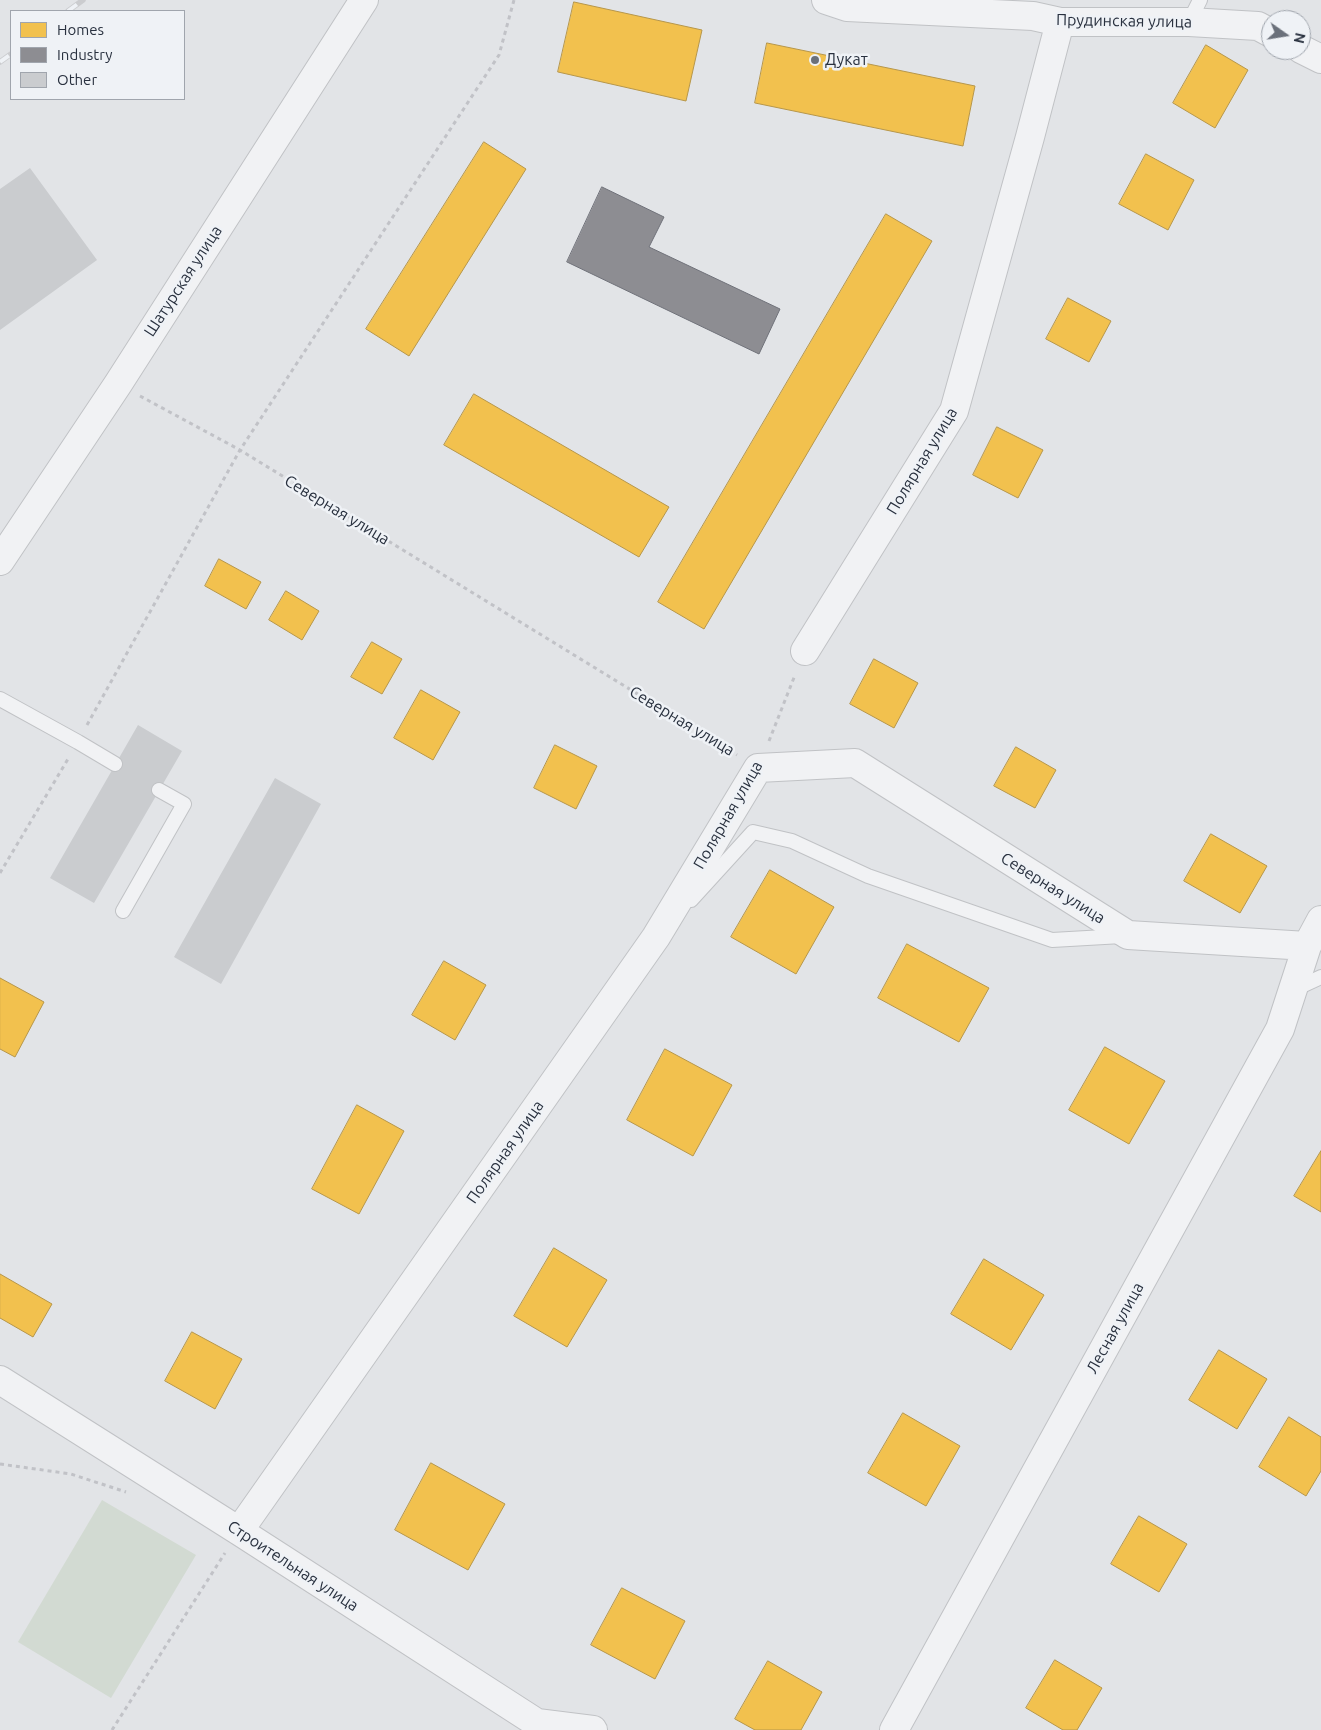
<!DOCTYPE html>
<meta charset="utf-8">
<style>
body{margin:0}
#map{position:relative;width:1321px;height:1730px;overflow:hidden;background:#e2e4e7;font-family:Ubuntu,sans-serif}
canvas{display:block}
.legend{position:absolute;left:10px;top:10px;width:175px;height:90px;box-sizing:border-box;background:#eff2f6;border:1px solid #a0a5ad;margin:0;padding:6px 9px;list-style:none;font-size:15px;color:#29313f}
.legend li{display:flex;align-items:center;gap:10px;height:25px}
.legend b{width:25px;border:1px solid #a0a5ad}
.north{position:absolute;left:1261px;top:10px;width:50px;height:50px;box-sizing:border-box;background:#eff2f6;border:1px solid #a0a5ad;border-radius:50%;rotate:103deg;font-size:14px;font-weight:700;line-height:20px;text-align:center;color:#29313f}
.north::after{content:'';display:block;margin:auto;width:18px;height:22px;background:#6a707a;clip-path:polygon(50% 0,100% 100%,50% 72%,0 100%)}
</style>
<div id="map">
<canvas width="1321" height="1730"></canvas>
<ul class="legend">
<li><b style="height:14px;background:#f2c14e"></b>Homes</li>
<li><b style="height:14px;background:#8d8d92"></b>Industry</li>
<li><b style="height:14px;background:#cacccf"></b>Other</li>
</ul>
<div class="north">N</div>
</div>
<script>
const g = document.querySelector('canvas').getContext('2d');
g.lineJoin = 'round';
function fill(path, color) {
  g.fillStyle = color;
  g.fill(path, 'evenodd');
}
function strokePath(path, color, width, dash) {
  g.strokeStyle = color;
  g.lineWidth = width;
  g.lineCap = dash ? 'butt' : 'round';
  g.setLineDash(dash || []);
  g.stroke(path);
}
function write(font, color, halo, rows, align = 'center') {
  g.font = font + ' Ubuntu,sans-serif';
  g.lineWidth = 5;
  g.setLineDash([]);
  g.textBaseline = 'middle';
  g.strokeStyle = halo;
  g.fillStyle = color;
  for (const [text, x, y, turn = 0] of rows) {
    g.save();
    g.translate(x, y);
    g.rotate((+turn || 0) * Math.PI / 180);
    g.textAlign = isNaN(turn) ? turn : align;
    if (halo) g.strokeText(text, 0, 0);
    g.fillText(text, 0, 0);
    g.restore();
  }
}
fill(new Path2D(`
 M102 1500 196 1555 111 1698 18 1642Z`), '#d2dad2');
const homes = new Path2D(`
 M574 2 702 30 686 101 558 72Z
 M767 43 975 86 963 146 755 103Z
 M1206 45 1248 70 1215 128 1173 103Z
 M484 142 526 169 409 356 366 329Z
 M1146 154 1194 180 1168 230 1119 204Z
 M886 214 932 241 704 629 658 602Z
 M1068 298 1111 321 1089 362 1046 339Z
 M474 394 669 507 639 557 444 445Z
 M997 427 1043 450 1018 498 973 475Z
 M219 559 261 582 246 609 205 586Z
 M286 591 319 611 302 640 269 620Z
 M372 642 402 659 382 694 351 677Z
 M874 659 918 683 894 728 850 704Z
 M421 690 460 712 433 760 394 738Z
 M555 745 597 766 576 809 534 788Z
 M1016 747 1056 770 1035 808 994 786Z
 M1211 834 1267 866 1240 913 1184 881Z
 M770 870 834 907 796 974 731 937Z
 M907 944 989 988 959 1042 878 998Z
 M444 961 486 985 455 1040 412 1015Z
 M0 978 44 1002 15 1057 0 1049Z
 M1105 1047 1165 1081 1129 1144 1069 1110Z
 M665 1049 732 1085 693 1156 627 1120Z
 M357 1105 404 1131 359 1214 312 1189Z
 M1321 1151V1212L1294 1196Z
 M554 1248 607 1280 567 1347 514 1316Z
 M984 1259 1044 1295 1011 1350 951 1314Z
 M0 1274 52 1304 33 1337 0 1318Z
 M192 1332 242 1359 215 1409 165 1381Z
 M1219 1350 1267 1379 1237 1429 1189 1400Z
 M903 1413 960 1446 926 1506 868 1473Z
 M1289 1417 1321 1437V1471L1306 1496 1259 1467Z
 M431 1463 505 1504 468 1570 395 1530Z
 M1139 1516 1187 1544 1159 1592 1111 1564Z
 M622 1588 685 1621 655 1679 591 1645Z
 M1055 1660 1102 1688 1077 1730H1063L1026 1708Z
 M768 1661 822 1692 801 1730H755L735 1719Z`);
fill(homes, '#f2c14e');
strokePath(homes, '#b6964a', 1);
const industry = new Path2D(`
 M602 187 664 217 649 247 780 309 759 354 567 262Z`);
fill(industry, '#8d8d92');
strokePath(industry, '#6f7179', 1);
fill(new Path2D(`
 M30 168 97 260 0 330V189Z
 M138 725 182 751 94 903 50 878Z
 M275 778 321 804 221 984 174 957Z`), '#cacccf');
const service = new Path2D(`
 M1189 22 1200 0
 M0 699 78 742 115 764
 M691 900 753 832 792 841 868 876 1052 940 1122 936
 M123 911 184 804 159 790
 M1293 990 1321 977`);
const minor = new Path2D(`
 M826 0 847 7 1033 16 1060 22H1189L1258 26 1271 33
 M1301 49 1321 59
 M0 561 118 384 364 0
 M805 651 954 411 1030 137 1060 22
 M0 1380 239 1531 537 1723 593 1730
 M239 1531 656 937 758 768 855 763 1128 935 1307 946
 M894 1730 1280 1029 1307 946 1321 920`);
strokePath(service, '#c0c2c5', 16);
strokePath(minor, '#c0c2c5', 30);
strokePath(new Path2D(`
 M140 396 240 450 737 755
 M87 725 240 450 499 55 514 0
 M769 741 795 675
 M0 873 68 759
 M0 1464 71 1474 126 1492
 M112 1730 225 1553`), '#c1c2c7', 3, [4, 4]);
strokePath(service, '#f1f2f4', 14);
strokePath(minor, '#f1f2f4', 28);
const rail = new Path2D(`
 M68 11 83 0
 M0 62 11 54`);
strokePath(rail, '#cbcccf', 5.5);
strokePath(rail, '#eff2f6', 4, [11]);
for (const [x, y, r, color] of [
 [815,60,5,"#6a707a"]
]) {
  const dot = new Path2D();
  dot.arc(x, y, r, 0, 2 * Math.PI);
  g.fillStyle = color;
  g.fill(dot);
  strokePath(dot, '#eff2f6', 2);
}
write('16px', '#29313f', '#eff2f6', [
 ["Прудинская улица",1124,21,1],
 ["Шатурская улица",183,281,-57],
 ["Полярная улица",922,461,-59],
 ["Северная улица",337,510,31],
 ["Северная улица",682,721,31],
 ["Полярная улица",728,815,-60],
 ["Северная улица",1053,888,32],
 ["Полярная улица",505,1152,-55],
 ["Лесная улица",1115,1328,-61],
 ["Строительная улица",293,1566,33]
]);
write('16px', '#29313f', '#eff2f6', [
 ["Дукат",825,60]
], 'left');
</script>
